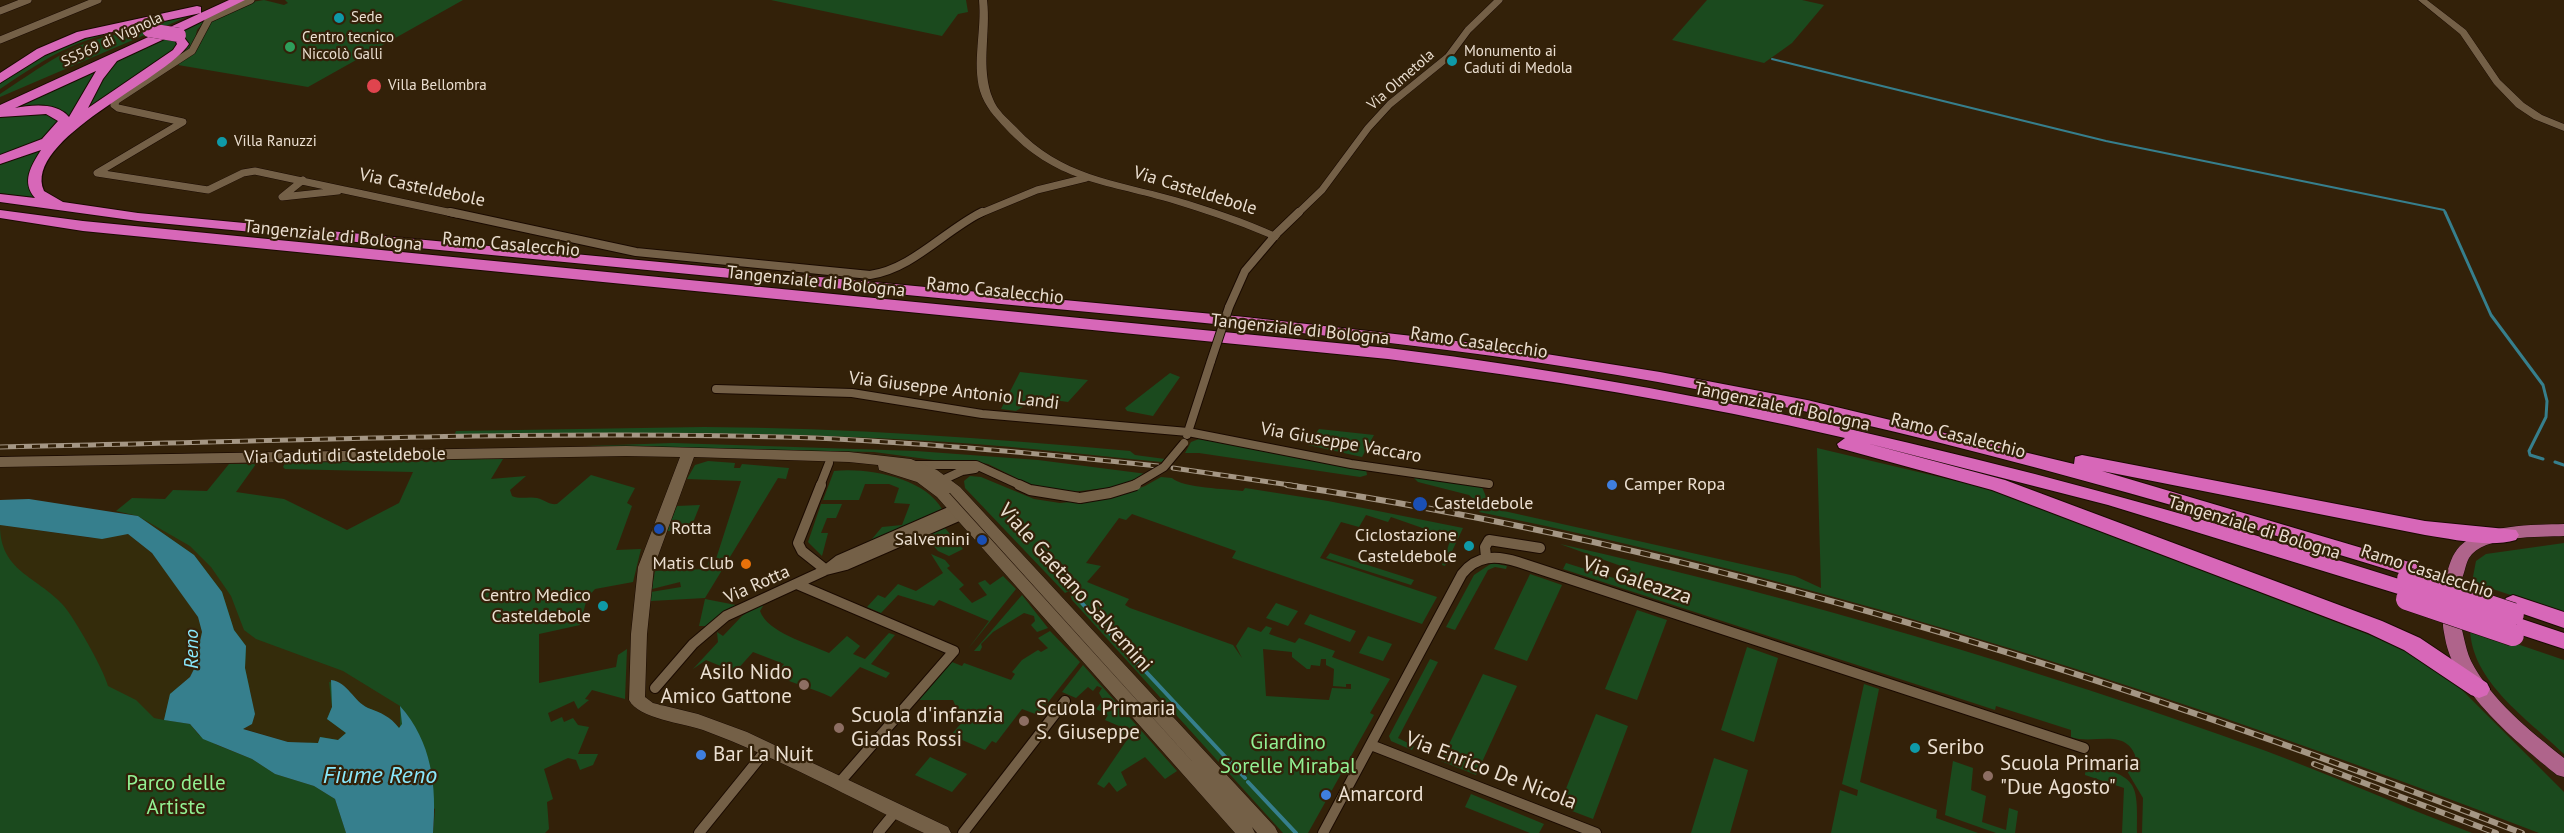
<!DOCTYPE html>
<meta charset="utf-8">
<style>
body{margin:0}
canvas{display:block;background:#332109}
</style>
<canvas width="2564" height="833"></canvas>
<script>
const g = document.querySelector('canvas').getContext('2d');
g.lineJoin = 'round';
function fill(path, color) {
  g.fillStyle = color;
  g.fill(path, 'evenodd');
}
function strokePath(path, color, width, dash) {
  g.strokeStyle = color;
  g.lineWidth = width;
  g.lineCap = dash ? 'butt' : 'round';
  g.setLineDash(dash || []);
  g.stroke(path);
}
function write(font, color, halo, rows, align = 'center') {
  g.font = font + ' "PT Sans",sans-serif';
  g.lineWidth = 4.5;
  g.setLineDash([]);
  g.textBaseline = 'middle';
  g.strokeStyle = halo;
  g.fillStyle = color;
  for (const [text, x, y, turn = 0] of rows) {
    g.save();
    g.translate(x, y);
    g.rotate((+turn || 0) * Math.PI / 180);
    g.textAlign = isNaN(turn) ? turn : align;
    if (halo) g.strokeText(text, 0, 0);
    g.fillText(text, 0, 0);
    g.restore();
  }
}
fill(new Path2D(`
 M244 0 203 23 197 30 193 47 94 111 182 52 187 44 184 34 178 40V48L83 112 105 71 119 60Z
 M264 0 284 5 288 3 285 0H463L308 87 178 65 201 43 204 27 218 16 246 3Z
 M771 0H966L968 12 958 14 942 36Z
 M1707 0H1802L1824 5 1792 43 1764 63 1672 40Z
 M196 13 0 97V94C54 59 81 34 149 31L145 28C82 34 51 55 0 89V81L41 54 86 35Z
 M99 68 70 116 58 109 11 110Z
 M42 112 60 119 48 138 0 159V117Z
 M46 143 40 157 36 198 0 193V161Z
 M1020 372 1088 380 1068 402C1047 399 1034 399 1016 411L1001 409Z
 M1170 373 1180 377 1153 416 1127 411 1125 408Z
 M704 427C847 428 988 438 1130 451L1135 455 1165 459 1162 462C1079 454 996 444 913 440 760 431 607 433 454 436L456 431Z
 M1319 429 1374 435 1362 457 1308 445Z
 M1199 439 1366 469 1367 475 1360 477 1199 453H1185L1191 442Z
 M673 443 916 451 1038 460 1147 474 1122 486 1072 492 1029 484 988 464 972 461 934 460 874 452 586 446Z
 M1817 448 1990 489 2406 649 2457 685 2564 792V833H2539C2194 700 1842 585 1479 512L1481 506 1469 495 1418 482 1412 476 1482 487 1487 499 1486 507 1795 576 1821 588Z
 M503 459 491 479 526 476 510 490 512 496C521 500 528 496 537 498 545 500 549 505 557 504L591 475 635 488 627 503 632 506 616 550 641 549 633 582 595 589 587 598 580 625 539 634V683L616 667 618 655 627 649 625 699 592 690 585 699 589 700 578 709 574 701 548 713 551 722 562 717 564 722 573 718 578 725 589 727 578 754H598L593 765 580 770 576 760 568 758 544 769 553 799 547 802 549 829 545 833H433L435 809 255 714 252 693 138 516 116 511 132 498 165 499 173 490 207 491 229 464H256L236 492 284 499 347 530 399 503 413 472 285 469 283 467 285 463Z
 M708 461 735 463 734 468H740L742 464 789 468 786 479 778 478 705 598 651 601V592L681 587 680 582 652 589 655 571 706 569 709 561 716 559 741 481 687 479 695 465Z
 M834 471C867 467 925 478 942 509L846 552 872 539 882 527 902 525 910 504 894 503 899 488 889 484H865L859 500H823Z
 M970 476 981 477 1034 499 1060 503 1113 498 1145 486 1161 477 1172 478C1182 488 1228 489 1243 491L1245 488 1328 501 1463 528 1445 566 1442 565 1451 538 1391 517 1388 522 1366 515 1359 527 1341 522 1320 558 1437 597 1422 624 1232 558 1236 551 1132 514 1126 520 1119 518 1086 563 1101 566 1087 582 1129 599 1125 605 1130 608 1233 645 1242 658 1236 646 1248 627 1261 632 1266 626 1272 628 1269 634 1295 643 1299 638 1335 651 1332 657 1390 679 1370 713 1374 715 1308 833H1283L1072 600 1069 591 1065 593 965 488 964 481ZM1263 649 1292 652V657L1307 669H1310L1311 665 1320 666 1321 659H1326V665L1334 669 1333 686 1346 687V684H1351V689L1332 688 1329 700 1266 696Z
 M821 504H842L836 518H827L821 533H828L822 556 808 542Z
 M700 505 690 530 667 531 677 506Z
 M0 525 202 633 165 720 190 724 199 735 217 745 252 759 275 774 314 786 335 799 346 833H0Z
 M944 527 963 549 949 556 938 551 925 536Z
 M2564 543V613L2472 582 2476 561 2486 554Z
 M1560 544C1799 598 2033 667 2266 751 2336 777 2403 807 2472 833H2142L2143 798 2124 766 2135 762V755C2124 728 2093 745 2071 737V730L1996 706 1995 710 1563 569 1566 563 1617 579 1618 575 1625 577 1628 572 1621 570V566Z
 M1330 553 1405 577 1414 580 1411 585 1326 558Z
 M931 554 945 560 950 566 947 568 964 585 959 589 972 603 987 595 978 583 985 580 990 585 1003 576 1016 589 968 649 989 621 939 600 934 606 898 595 881 613 867 607 878 595 885 598 898 584 916 591 943 573Z
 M1492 563 1507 566 1506 569 1495 567 1488 570 1455 630 1446 627 1474 575Z
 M1530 574 1562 585 1527 661 1494 649Z
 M1022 595 1048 628 1037 632 1031 625 1035 621 1034 616 1024 613 993 632 981 644 982 647 980 651H974Z
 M705 599 736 605 708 626H699Z
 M761 603 763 606 760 611C767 632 809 644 829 653L847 636 860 646 853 654 865 659 889 633 895 635 871 664 890 673 886 678 860 667 831 697C812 688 794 684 775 675L784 664 753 652 735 672 706 660 693 669 718 642 717 632 723 636 742 616Z
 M1276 603 1298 611 1288 626 1266 618Z
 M1637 610 1667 620 1637 700 1605 689Z
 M1310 614 1356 631 1350 642 1304 624Z
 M2470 628 2564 660V754C2528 719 2471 682 2470 628Z
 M1050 631 1080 662 1038 715 1022 709 996 743 992 741 985 750 951 735 964 720 974 723 980 716 973 713 970 717H960L953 700H919L952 662 962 666 964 663 1011 680 1015 674 1012 672 1022 660 1038 650 1041 652 1048 648 1038 638Z
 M1368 636 1392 644 1383 661 1359 653Z
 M1747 647 1778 658 1754 742 1721 730Z
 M1430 659 1438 662 1398 738 1414 746 1412 750 1391 741 1389 736Z
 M1083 665 1177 771 1165 779 1145 757 1121 772 1127 785 1117 792 1109 782 1104 788 1097 784 1129 737 1115 731 1119 726 1105 720 1108 715 1096 709 1103 700 1099 693 1102 688 1097 686 1093 691 1088 687 1076 698 1062 692Z
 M1483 674 1517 686 1476 775 1441 761Z
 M1864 684 1879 689 1860 782 1937 810 1936 818 1978 833H1831L1840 790 1857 796 1858 790 1842 784Z
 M1596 714 1628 726 1593 819 1559 806Z
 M930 757 967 774 952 792 915 775Z
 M1714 758 1748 770 1730 833H1691Z
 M1953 761 1973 768 1971 790 1986 796 1982 822 2006 830 2009 808 2018 811 2015 833H1996L1945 815Z
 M2086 762C2137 779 2138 779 2137 833H2122L2124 788 2085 775Z
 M1471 794 1544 824 1539 833H1530L1465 807Z`), '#1b4a1e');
fill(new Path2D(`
 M138 516 190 546 211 567 231 596 244 630 256 639 343 671 400 706V728C386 717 386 715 368 708 350 700 352 684 329 682L332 707 327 719 346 733 338 740 321 737 318 743 288 742 242 728 255 714 245 668 246 646 234 630 222 592 194 555Z
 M0 525 91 538 128 534 152 553 186 598 198 617 202 633 194 669 190 677 170 694 164 720 154 718 136 700 108 686C104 670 74 617 63 605 37 576 0 572 0 525Z`), '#342c0b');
fill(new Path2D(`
 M29 499 138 516 194 555 222 592 234 630 246 646 245 668 255 714 252 724 243 729 288 742 318 743 320 737 338 740 346 733 327 719 332 707 331 680C348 682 353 701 368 708 381 713 390 716 399 728L402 724 400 706C432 742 437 786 433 833H346L335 799 314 786 275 774 252 759 203 739 190 724 164 720 170 694 190 677 194 669 202 632 198 617 152 553 128 534 102 539 0 525V500Z`), '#367f8d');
strokePath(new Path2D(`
 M1772 59 2106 141 2444 210 2446 214`), '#367f8d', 2);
strokePath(new Path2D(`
 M2445 212 2491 315 2543 385 2547 401 2546 417 2529 451 2530 455 2543 459
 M2555 462 2564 465`), '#367f8d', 3);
strokePath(new Path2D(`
 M1079 600 1245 778
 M1248 782 1296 833`), '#367f8d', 4);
const streetFar2 = new Path2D(`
 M251 0 209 19 192 51 117 100 114 105 118 108 183 122 97 173 208 190 243 173 255 171 457 214
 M0 11 28 0
 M0 40 98 0
 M303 180 282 197 338 191
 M979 214 1037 190 1086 178
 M1297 214 1322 190 1368 128 1390 104 1448 57 1468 30 1499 0`);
const streetFar1 = new Path2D(`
 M450 212 636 252 870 275C912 269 944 231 982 212
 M1274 236 1299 212
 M1229 307 1245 271 1273 238
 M716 389 852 393 982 414 1188 432 1351 464 1489 484
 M1187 435 1211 361
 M914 465H976L1022 486
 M938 482 962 471 975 469
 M820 486 829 463`);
const street = new Path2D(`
 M1019 485 1030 490 1080 498
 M1486 557 1485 547 1489 540 1540 548
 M826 570 846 565 961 515
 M826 570 839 560 956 509
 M799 585 954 651 839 783
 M655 688 693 644 726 616 826 570 802 551 798 543 821 485
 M1371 745 1596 833
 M699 833 767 749
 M878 833 896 811
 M963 833 1065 701
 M1323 833 1462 574C1477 555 1496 555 1518 562L2084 748`);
const secondary = new Path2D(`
 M979 0H987C991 33 980 68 993 99 997 110 1008 119 1016 127 1061 176 1114 180 1175 197 1210 207 1245 219 1278 234L1280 236 1277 240H1269L1268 237C1235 223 1202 212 1169 202 1103 183 1055 182 1005 128 995 117 985 107 980 91 972 62 982 30 979 0Z
 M2418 0H2427L2466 30 2500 80 2524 103 2542 115 2564 124V131L2534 119 2516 107 2494 84 2460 34Z
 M626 446 849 452 911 459 937 470 960 487 1275 827 1278 833H1257L1252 827 1255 833H1235L937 497 917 482 879 470 878 465 849 462 694 457 654 567 647 634 645 697 653 703 698 714 747 732 948 827 951 833H924C851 798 779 758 703 730 683 723 639 719 629 700L631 634 638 567 680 457 626 456 0 467V457ZM949 493H950L1200 770Z`);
const primary = new Path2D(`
 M2564 524V536C2540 537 2483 535 2469 558 2465 565 2465 573 2461 580H2449L2446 576C2449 566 2452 554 2460 546 2482 524 2534 525 2564 524Z
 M2451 614 2457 616C2464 630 2464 646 2471 661 2491 700 2530 731 2564 758V777L2557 775C2517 742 2455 693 2445 638 2444 631 2441 623 2445 616Z`);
const highway = new Path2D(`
 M229 0H245L180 32 189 44C166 80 22 139 44 191L63 202 138 213 1245 317 1483 344 1660 372 1807 400 2074 464 2075 457 2082 455 2425 521 2516 530 2519 535 2516 540C2488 548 2453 539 2425 535L2102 471 2416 564 2419 569 2416 574 2409 576C2161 500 1914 428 1658 382 1434 342 1206 323 980 302 699 275 419 248 138 221L0 202V194L35 198C21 182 31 166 41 150L0 164V155L42 139 58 121 46 114 0 117V105ZM173 35 177 44 173 50 88 108 103 79 117 61ZM96 71 69 117C57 102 32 105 15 108Z
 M197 6 201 7V13L85 38 45 55 0 83V73L37 49 77 32Z
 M0 210 83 221 1388 348C1739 391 2079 478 2415 584L2418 589 2415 594 2408 597 2108 505 1866 443 2005 480 2382 621 2420 638 2487 683 2490 689 2487 695 2479 698 2471 695 2404 650 2368 633 1992 490 1839 448 1837 444 1845 438C1694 403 1542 378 1388 359L83 231 0 218Z
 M2513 595 2564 612V628L2506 608 2503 603 2506 598Z
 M2513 616 2564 633V649L2506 630 2502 624 2506 618Z`);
strokePath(streetFar2, '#1a0a00', 8);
strokePath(streetFar1, '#1a0a00', 10);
strokePath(street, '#1a0a00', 12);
strokePath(secondary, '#1a0a00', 1);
strokePath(primary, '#1a0a00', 1);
strokePath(highway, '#1a0a00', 2);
strokePath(streetFar2, '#746047', 7);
strokePath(streetFar1, '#746047', 8);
strokePath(street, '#746047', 10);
fill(secondary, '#746047');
fill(primary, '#af648b');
fill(highway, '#d767b8');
const railFar1 = new Path2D(`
 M0 447C272 442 544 429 815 438 930 443 1044 454 1158 466
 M1173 468 1297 486`);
const rail = new Path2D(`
 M1287 485C1712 548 2122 678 2522 833
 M2314 764 2496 833`);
strokePath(railFar1, '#a49684', 5);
strokePath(rail, '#a49684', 6);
strokePath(railFar1, '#332109', 3, [8]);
strokePath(rail, '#332109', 4, [10]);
const streetBridgeFar1 = new Path2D(`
 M1211 361 1229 307
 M1132 486 1164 467 1184 443`);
const streetBridge = new Path2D(`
 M1080 498 1110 493 1136 485`);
const highwayBridgeFar1 = new Path2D(`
 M149 30 179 35`);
const highwayBridge = new Path2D(`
 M2408 579 2513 614
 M2407 599 2513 635`);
strokePath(streetBridgeFar1, '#1a0a00', 10, []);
strokePath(streetBridge, '#1a0a00', 12, []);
strokePath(highwayBridgeFar1, '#1a0a00', 14, []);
strokePath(highwayBridge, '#1a0a00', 23, []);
strokePath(streetBridgeFar1, '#746047', 8);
strokePath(streetBridge, '#746047', 10);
strokePath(highwayBridgeFar1, '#d767b8', 14);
strokePath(highwayBridge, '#d767b8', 22);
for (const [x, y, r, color] of [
 [339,18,6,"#0f9aa8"],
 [290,47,6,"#2e9e5b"],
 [1452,61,6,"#0f9aa8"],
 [374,86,8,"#e0444e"],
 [222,142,6,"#0f9aa8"],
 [1612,485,6,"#3f7fe0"],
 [1420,504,8,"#1a4fb4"],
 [659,529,6,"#1a4fb4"],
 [982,540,6,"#1a4fb4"],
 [1469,546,6,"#0f9aa8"],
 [746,564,6,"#e8710a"],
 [603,606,6,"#0f9aa8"],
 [804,685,6,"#8d6e63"],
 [1024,721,6,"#8d6e63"],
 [839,728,6,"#8d6e63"],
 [1915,748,6,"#0f9aa8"],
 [701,755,6,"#3f7fe0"],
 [1988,776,6,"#8d6e63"],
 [1326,795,6,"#3f7fe0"]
]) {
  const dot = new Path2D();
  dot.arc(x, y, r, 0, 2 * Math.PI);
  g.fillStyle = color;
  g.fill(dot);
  strokePath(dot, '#332109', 2);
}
write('15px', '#ebdfd1', '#332109', [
 ["Sede",351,18],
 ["Centro tecnico",302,38],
 ["Niccolò Galli",302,55],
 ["Monumento ai",1464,52],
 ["Caduti di Medola",1464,69],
 ["Villa Bellombra",388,86],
 ["Villa Ranuzzi",234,142]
], 'left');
write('15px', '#ebdfd1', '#332109', [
 ["SS569 di Vignola",112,40,-25],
 ["Via Olmetola",1401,80,-41]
]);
write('18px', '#ebdfd1', '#332109', [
 ["Via Casteldebole",422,188,12],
 ["Via Casteldebole",1195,191,17],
 ["Tangenziale di Bologna",333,236,6],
 ["Ramo Casalecchio",511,245,5],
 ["Tangenziale di Bologna",816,282,6],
 ["Ramo Casalecchio",995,291,6],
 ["Tangenziale di Bologna",1300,330,6],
 ["Ramo Casalecchio",1479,343,8],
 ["Via Giuseppe Antonio Landi",954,391,7],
 ["Tangenziale di Bologna",1782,407,12],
 ["Ramo Casalecchio",1958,436,14],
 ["Via Giuseppe Vaccaro",1341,443,10],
 ["Via Caduti di Casteldebole",345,456,-1],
 ["Tangenziale di Bologna",2254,528,17],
 ["Ramo Casalecchio",2427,572,18],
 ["Via Rotta",757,585,-24]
]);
write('18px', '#ebdfd1', '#332109', [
 ["Camper Ropa",1624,485,"left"],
 ["Casteldebole",1434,504,"left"],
 ["Rotta",671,529,"left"],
 ["Ciclostazione",1457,536],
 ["Casteldebole",1457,557],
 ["Salvemini",970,540],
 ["Matis Club",734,564],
 ["Centro Medico",591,596],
 ["Casteldebole",591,617]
], 'right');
write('italic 20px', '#8ae8fc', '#332109', [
 ["Reno",192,649,-90]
]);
write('21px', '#ebdfd1', '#332109', [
 ["Via Galeazza",1637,581,18],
 ["Viale Gaetano Salvemini",1075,588,48],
 ["Via Enrico De Nicola",1491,771,21]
]);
write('21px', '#ebdfd1', '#332109', [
 ["Asilo Nido",792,673,"right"],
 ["Amico Gattone",792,697,"right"],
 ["Scuola Primaria",1036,709],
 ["S. Giuseppe",1036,733],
 ["Scuola d'infanzia",851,716],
 ["Giadas Rossi",851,740],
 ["Seribo",1927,748],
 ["Bar La Nuit",713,755],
 ["Scuola Primaria",2000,764],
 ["\"Due Agosto\"",2000,788],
 ["Amarcord",1338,795]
], 'left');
write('21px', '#92f193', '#332109', [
 ["Giardino",1288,743],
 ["Sorelle Mirabal",1288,767],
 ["Parco delle",176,784],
 ["Artiste",176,808]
]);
write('italic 24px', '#8ae8fc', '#332109', [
 ["Fiume Reno",380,776]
]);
</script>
